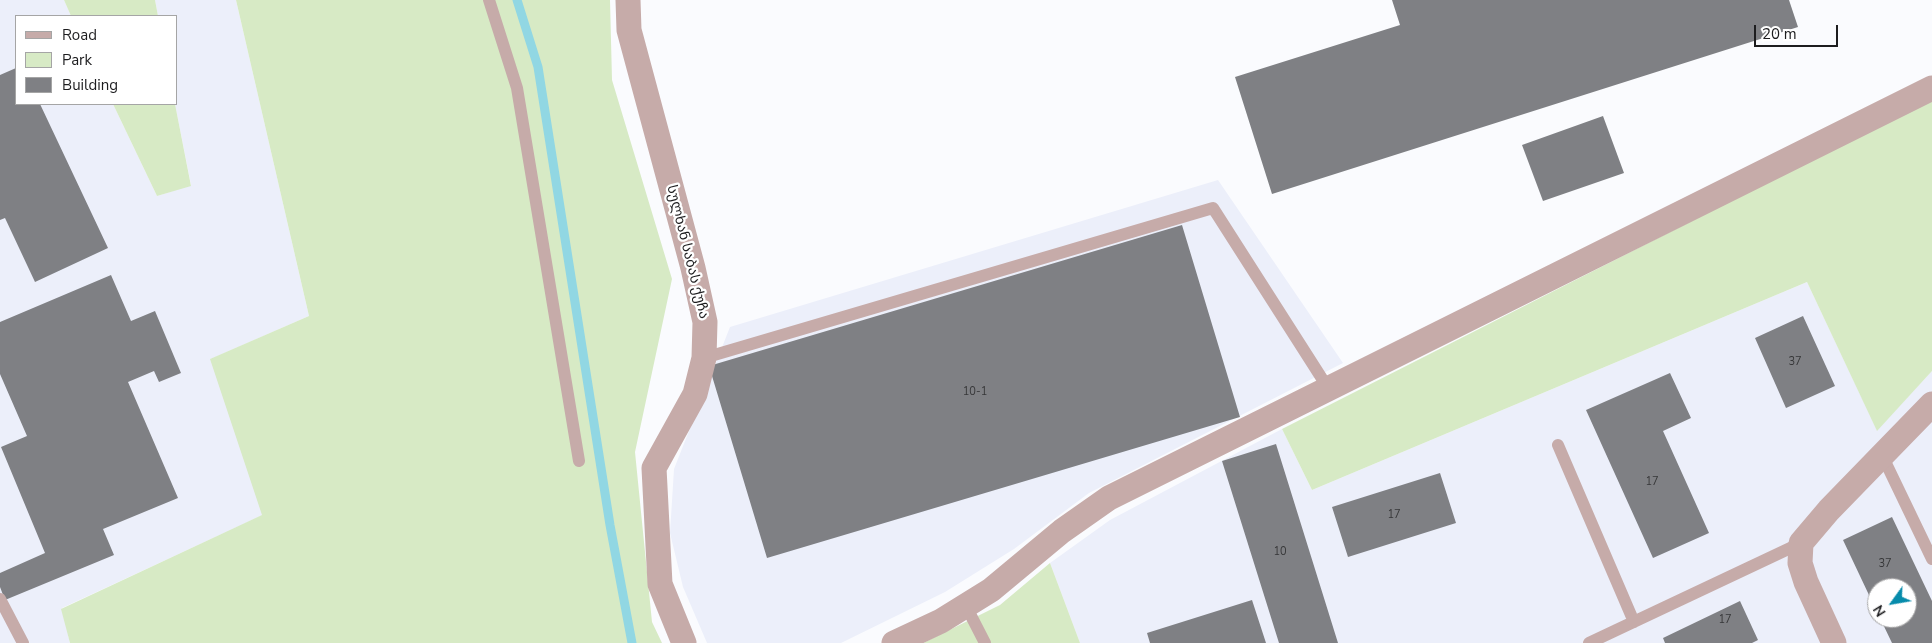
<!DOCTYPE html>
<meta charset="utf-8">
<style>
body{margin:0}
#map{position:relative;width:1932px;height:643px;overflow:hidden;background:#fafbfe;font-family:"Nunito Sans",sans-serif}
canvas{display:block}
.legend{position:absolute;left:15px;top:15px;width:162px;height:90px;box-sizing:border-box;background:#fff;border:1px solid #a5a5a5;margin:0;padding:6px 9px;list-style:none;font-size:15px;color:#1d1d1f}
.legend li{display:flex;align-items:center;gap:10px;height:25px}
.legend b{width:25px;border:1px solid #a5a5a5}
.north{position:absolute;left:1867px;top:578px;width:50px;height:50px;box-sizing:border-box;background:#fff;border:1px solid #a5a5a5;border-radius:50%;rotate:238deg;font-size:14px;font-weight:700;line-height:20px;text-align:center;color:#1d1d1f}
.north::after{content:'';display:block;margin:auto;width:18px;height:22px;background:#068bab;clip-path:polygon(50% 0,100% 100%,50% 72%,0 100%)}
.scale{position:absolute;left:1754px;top:25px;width:84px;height:22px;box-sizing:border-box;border:2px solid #1d1d1f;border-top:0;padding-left:6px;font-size:15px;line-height:18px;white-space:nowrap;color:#1d1d1f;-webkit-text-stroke:4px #fff;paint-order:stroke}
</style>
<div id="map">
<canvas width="1932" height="643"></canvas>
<ul class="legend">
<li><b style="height:6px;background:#c6aba9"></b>Road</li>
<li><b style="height:14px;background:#d7eac5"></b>Park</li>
<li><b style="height:14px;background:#7f8084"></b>Building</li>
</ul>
<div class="north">N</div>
<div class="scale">20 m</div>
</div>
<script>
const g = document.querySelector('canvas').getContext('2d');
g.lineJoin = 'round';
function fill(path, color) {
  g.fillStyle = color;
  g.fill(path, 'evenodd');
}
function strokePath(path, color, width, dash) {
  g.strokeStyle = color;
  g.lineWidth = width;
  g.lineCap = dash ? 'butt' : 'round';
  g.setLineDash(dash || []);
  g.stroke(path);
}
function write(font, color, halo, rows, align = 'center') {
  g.font = font + ' "Nunito Sans","Noto Sans Georgian",sans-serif';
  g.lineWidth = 4.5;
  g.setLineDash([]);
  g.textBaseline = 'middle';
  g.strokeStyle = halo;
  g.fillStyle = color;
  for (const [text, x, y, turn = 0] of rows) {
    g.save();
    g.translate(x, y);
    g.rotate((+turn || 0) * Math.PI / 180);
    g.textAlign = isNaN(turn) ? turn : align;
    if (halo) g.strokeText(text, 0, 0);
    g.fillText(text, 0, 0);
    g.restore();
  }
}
fill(new Path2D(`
 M0 0H64L71 16H16V104H113L157 196 191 185 175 104 176 16H158L155 0H236L309 316 211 359 263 515 62 608 70 643H0Z
 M1218 180 1343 363 1089 493 1014 549 945 592 841 643H707L683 587 670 533 674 469 730 327Z
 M1807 282 1877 430 1932 371V643H1080L1050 563 1110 520 1282 429 1312 490ZM1877 588H1907V618H1877Z`), '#eceffa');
fill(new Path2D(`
 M64 0H155L158 16H71Z
 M236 0H610L612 80 672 279 635 452 652 622 662 643H70L61 609 262 515 210 359 309 316Z
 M1932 99V371L1877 431 1807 282 1312 490 1282 429Z
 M113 104H175L191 186 157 196Z
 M1050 563 1080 643H923L1000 605Z`), '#d7eac5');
strokePath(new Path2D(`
 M517 0 538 67 610 525 632 643`), '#91d7e3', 9);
fill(new Path2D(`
 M1392 0H1789L1798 27 1272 194 1235 77 1400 25Z
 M16 68V104H40L108 248 35 282 5 218 0 220V75Z
 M1603 116 1624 173 1543 201 1522 145Z
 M1182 225 1240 417 767 558 709 366Z
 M111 275 131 321 155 311 181 373 159 382 154 371 128 382 178 498 103 529 114 555 5 600 0 587V573L45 553 1 447 27 436 0 374V322Z
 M1803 316 1835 386 1786 408 1755 338Z
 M1670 373 1691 418 1663 431 1709 533 1653 558 1586 410Z
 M1276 444 1338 643H1279L1222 461Z
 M1440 473 1456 523 1348 557 1332 507Z
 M1892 517 1932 601V643H1892L1880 618H1907V588H1877V612L1843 540Z
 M1252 600 1266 643H1150L1147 633Z
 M1740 601 1758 640 1752 643H1665L1663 638Z`), '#7f8084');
strokePath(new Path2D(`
 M489 0 517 88 579 461
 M704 358 1213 208 1328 388
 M1558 445 1634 622
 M1882 455 1932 559
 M0 599 23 643
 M966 606 985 643
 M1589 643 1801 543`), '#c6aba9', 12);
strokePath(new Path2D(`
 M628 0 629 30 693 268 705 322 704 358 695 394 654 468 660 584 684 643
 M894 643 941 621 991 590 1062 531 1109 498 1932 88
 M1834 643 1806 582 1800 563 1801 543 1829 510 1932 404`), '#c6aba9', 25);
write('11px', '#363638', null, [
 ["37",1795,362],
 ["10-1",975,392],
 ["17",1652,482],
 ["17",1394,515],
 ["10",1280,552],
 ["37",1885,564],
 ["17",1725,620]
]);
write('14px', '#1d1d1f', '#fff', [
 ["სულხან საბას ქუჩა",687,252,76]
]);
</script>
